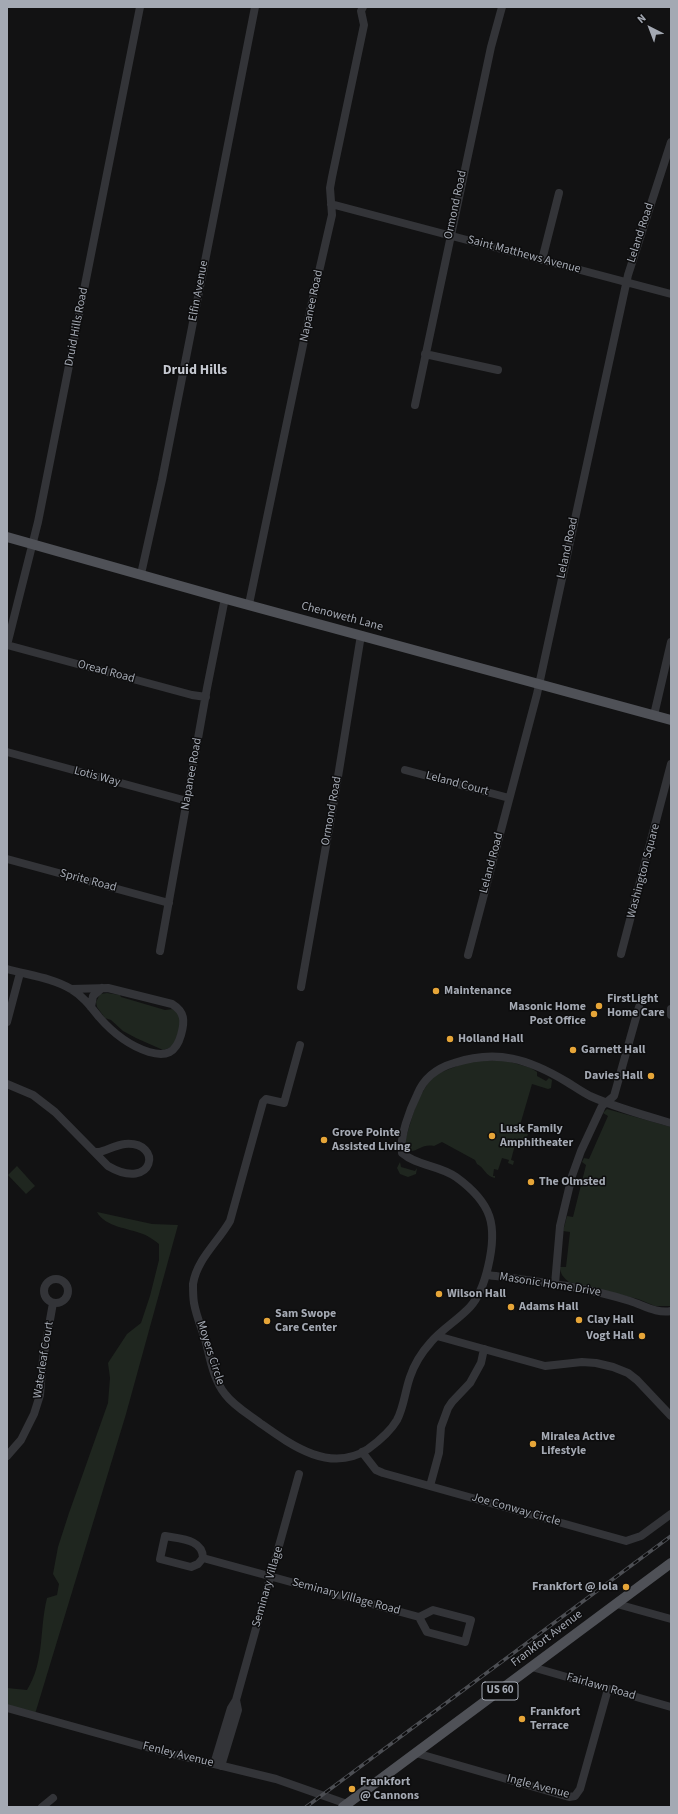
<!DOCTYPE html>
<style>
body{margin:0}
#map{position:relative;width:678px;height:1814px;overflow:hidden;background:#121213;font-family:"Source Sans 3",sans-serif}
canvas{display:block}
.frame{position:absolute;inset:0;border:8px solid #a4a9b3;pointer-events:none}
.north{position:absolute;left:630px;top:8px;width:40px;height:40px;-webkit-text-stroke:3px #0d0d0e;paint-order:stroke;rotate:318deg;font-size:11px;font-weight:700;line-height:16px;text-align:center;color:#a4a9b3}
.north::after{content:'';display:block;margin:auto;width:14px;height:18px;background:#a4a9b3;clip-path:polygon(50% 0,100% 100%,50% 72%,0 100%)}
</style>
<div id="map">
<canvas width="678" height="1814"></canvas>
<div class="frame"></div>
<div class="north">N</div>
</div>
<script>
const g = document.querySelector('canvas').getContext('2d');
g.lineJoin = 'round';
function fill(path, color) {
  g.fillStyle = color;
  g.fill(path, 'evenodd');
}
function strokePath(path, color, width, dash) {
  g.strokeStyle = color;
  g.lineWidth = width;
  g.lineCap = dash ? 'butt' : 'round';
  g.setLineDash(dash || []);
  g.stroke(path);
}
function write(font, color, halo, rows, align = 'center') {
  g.font = font + ' "Source Sans 3",sans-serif';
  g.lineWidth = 3;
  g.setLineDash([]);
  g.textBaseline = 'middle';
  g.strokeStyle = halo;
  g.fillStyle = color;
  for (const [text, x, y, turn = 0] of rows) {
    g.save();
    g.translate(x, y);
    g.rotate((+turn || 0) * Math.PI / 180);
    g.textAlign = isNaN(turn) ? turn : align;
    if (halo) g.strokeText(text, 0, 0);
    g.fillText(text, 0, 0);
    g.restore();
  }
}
fill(new Path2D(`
 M107 993 120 995 121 997 165 1010C176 1009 173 1008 181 1017 179 1032 180 1047 163 1050L136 1038 123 1031 111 1020 105 1018 97 1007 96 1002 100 994Z
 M504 1060 531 1068 537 1072V1076L546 1081 549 1078 552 1080 551 1088 548 1089 532 1084 518 1132 528 1134 524 1147 515 1145 511 1160 514 1161 513 1165 508 1163 509 1160 502 1158 498 1170 494 1169 493 1176H495V1178C485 1176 485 1168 477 1164L475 1160 442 1142 434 1146C420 1143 415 1156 405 1149L404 1144 417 1101 430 1080 439 1073 470 1061Z
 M607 1109 671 1127V1306H655L638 1299 569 1282C564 1278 560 1274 560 1267H566L570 1232 563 1231 567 1216 573 1217 586 1165 582 1162 584 1158 589 1159 608 1116 603 1113Z
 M400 1162 401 1167 415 1171 417 1168 416 1174 408 1177 400 1174 397 1168Z
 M17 1166 35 1186 26 1194 8 1175Z
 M97 1212 152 1224 178 1225 126 1414 35 1714 7 1705V1688L27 1690C45 1661 39 1630 47 1598L57 1595 59 1584 53 1574 58 1547 69 1513 108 1403 110 1378 108 1363 127 1334 141 1323 150 1296 159 1260V1244C154 1240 148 1236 143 1234 128 1228 105 1227 97 1212Z`), '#1f261f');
strokePath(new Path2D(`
 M331 204 671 294
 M542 260 559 193
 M425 354 498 370
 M415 405 491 47 502 7
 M141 574 162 480 255 7
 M249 604 312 302 332 215 330 188 332 177 364 25 361 11 363 7
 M7 645 38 522 140 7
 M7 645 192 695 206 697
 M654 715 671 642
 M7 752 187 801
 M405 770 509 798
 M7 859 169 903
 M160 951 207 688 225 598
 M621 954 671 764
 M468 955 537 694 628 275 671 142
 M7 969C28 975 53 978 71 989 83 996 91 1007 99 1017 112 1032 130 1046 149 1052 166 1057 176 1053 181 1035 185 1021 185 1012 172 1004L108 988 71 989
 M301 987 336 789 361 635
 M91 1007 93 996 102 988
 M671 1009V1015
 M7 1022 20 973
 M300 1045 284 1103 266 1099 263 1102 230 1221C218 1242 197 1259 193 1284 193 1290 193 1297 194 1303 196 1315 201 1327 205 1339 210 1357 213 1379 225 1394 234 1406 248 1414 260 1423 291 1445 330 1474 368 1449 379 1441 390 1432 397 1420 404 1407 405 1391 410 1377 414 1365 422 1352 431 1342 442 1329 458 1320 470 1307 479 1297 485 1280 488 1267 498 1225 492 1203 456 1177 439 1165 417 1166 402 1153 399 1138 410 1109 417 1095 424 1077 437 1068 454 1063 497 1049 529 1059 567 1082 575 1087 582 1092 590 1096 617 1108 643 1115 671 1123
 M7 1084 33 1095 55 1112 108 1166C154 1193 164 1141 125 1144 116 1145 107 1150 99 1152H95
 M487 1275C535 1281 583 1286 630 1301 643 1305 657 1314 671 1311
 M44 1291a12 12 0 1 1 24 0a12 12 0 1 1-24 0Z
 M555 1284 560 1226 572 1176 581 1151 602 1106 614 1096 639 1007
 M437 1336 545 1366 582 1362 596 1363 613 1367 628 1373 637 1380 671 1416
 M362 1452 376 1470 383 1473 626 1541 641 1536 671 1514
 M7 1456 21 1440 34 1414 40 1395 43 1359 53 1303
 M430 1486 439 1453 441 1427 448 1408 452 1402 470 1383 481 1363 484 1349
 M165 1536C180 1539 203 1539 203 1558L198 1564 191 1567 160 1559Z
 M203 1558 419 1617 433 1610 471 1620 465 1642 427 1632 419 1617
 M617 1604 671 1619
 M532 1667 671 1707
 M236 1700 299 1474
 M7 1708 157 1750 276 1779 347 1804
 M416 1753 569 1797 575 1796 580 1789 608 1689
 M214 1764 231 1708 236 1700 238 1710 221 1766
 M42 1807 53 1798`), '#333438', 8);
strokePath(new Path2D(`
 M7 537 230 600 671 720
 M343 1807 671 1563`), '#4f5157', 10);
const rail = new Path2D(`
 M306 1807 671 1536`);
strokePath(rail, '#4c4e53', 3.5);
strokePath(rail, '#0d0d0e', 2, [6]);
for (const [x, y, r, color] of [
 [436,991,4,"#e6a538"],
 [599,1006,4,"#e6a538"],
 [594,1014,4,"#e6a538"],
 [450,1039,4,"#e6a538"],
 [573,1050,4,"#e6a538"],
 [651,1076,4,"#e6a538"],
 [492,1136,4,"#e6a538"],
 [324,1140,4,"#e6a538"],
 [531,1182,4,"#e6a538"],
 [439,1294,4,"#e6a538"],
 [511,1307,4,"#e6a538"],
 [579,1320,4,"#e6a538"],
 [267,1321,4,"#e6a538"],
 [642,1336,4,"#e6a538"],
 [533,1444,4,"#e6a538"],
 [626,1587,4,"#e6a538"],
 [522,1719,4,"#e6a538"],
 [352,1789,4,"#e6a538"]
]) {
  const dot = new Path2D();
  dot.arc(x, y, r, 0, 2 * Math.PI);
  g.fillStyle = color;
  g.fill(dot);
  strokePath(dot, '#0d0d0e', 1.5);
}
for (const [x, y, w] of [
 [500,1691,36]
]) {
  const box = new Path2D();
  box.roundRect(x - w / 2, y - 9, w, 18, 3);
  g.fillStyle = '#0d0d0e';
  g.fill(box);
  strokePath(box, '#a4a9b3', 1);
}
write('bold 11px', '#a4a9b3', null, [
 ["US 60",500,1691]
]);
write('12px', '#a4a9b3', '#0d0d0e', [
 ["Ormond Road",456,205,-78],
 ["Leland Road",641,233,-72],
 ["Saint Matthews Avenue",524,255,15],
 ["Elfin Avenue",199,291,-79],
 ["Napanee Road",312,306,-78],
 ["Druid Hills Road",77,327,-79],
 ["Leland Road",568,548,-78],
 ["Chenoweth Lane",342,617,15],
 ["Oread Road",106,672,15],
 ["Napanee Road",192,774,-80],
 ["Lotis Way",97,777,15],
 ["Leland Court",457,784,15],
 ["Ormond Road",332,811,-80],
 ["Leland Road",492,863,-75],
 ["Washington Square",644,871,-75],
 ["Sprite Road",88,881,15],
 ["Masonic Home Drive",550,1285,9],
 ["Moyers Circle",210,1353,72],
 ["Waterleaf Court",44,1360,-81],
 ["Joe Conway Circle",516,1510,16],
 ["Seminary Village",268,1587,-74],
 ["Seminary Village Road",346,1597,15],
 ["Frankfort Avenue",547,1639,-37],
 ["Fairlawn Road",601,1687,16],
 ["Fenley Avenue",178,1755,14],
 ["Ingle Avenue",538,1787,15]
]);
write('bold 12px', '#a4a9b3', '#0d0d0e', [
 ["Maintenance",444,991],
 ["FirstLight",607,999],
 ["Home Care",607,1013],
 ["Masonic Home",586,1007,"right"],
 ["Post Office",586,1021,"right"],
 ["Holland Hall",458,1039],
 ["Garnett Hall",581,1050],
 ["Davies Hall",643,1076,"right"],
 ["Lusk Family",500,1129],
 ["Amphitheater",500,1143],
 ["Grove Pointe",332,1133],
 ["Assisted Living",332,1147],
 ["The Olmsted",539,1182],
 ["Wilson Hall",447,1294],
 ["Adams Hall",519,1307],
 ["Sam Swope",275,1314],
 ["Care Center",275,1328],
 ["Clay Hall",587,1320],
 ["Vogt Hall",634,1336,"right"],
 ["Miralea Active",541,1437],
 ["Lifestyle",541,1451],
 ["Frankfort @ Iola",618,1587,"right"],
 ["Frankfort",530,1712],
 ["Terrace",530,1726],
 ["Frankfort",360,1782],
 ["@ Cannons",360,1796]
], 'left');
write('bold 14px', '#c5c8d0', '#0d0d0e', [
 ["Druid Hills",195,371]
]);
</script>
